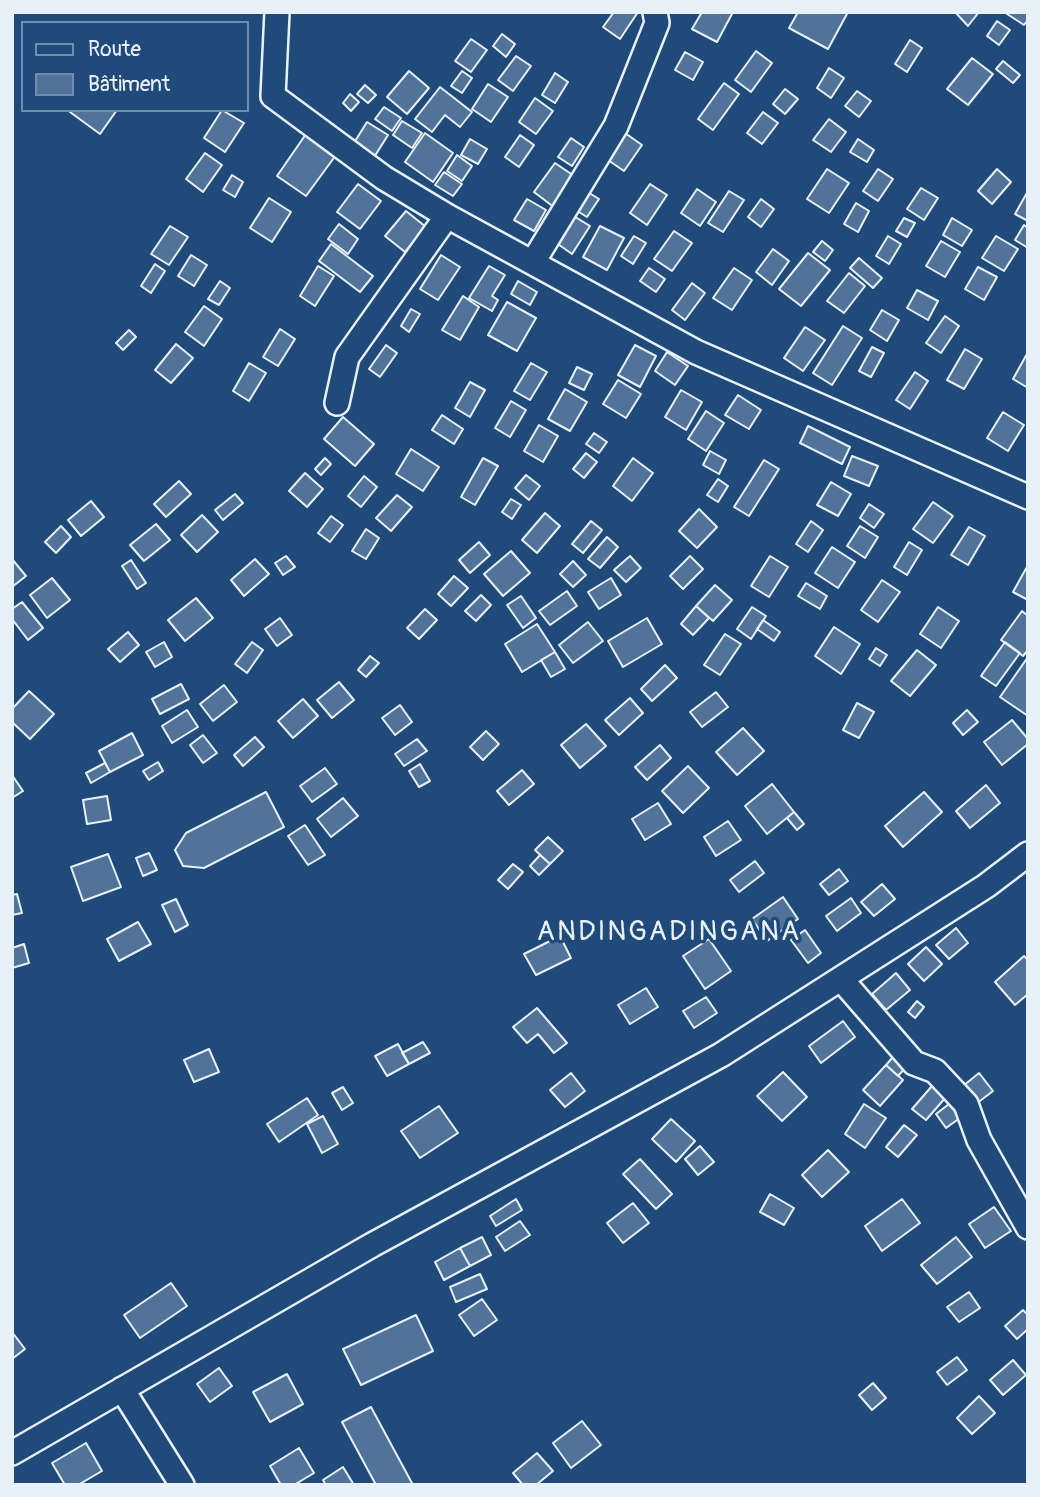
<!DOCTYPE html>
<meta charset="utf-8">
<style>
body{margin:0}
#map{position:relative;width:1040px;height:1497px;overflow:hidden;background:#1f4a7a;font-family:Pangolin,sans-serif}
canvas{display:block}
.frame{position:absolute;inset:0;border:14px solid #e8f1f8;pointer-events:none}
.legend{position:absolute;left:21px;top:21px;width:228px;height:91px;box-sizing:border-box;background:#1f4a7a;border:2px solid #6f8dac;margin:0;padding:9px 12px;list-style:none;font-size:21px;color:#e8f1f8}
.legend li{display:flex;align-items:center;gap:14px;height:35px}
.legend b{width:35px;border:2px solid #6f8dac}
</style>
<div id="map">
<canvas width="1040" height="1497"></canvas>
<div class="frame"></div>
<ul class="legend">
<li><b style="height:9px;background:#1f4a7a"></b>Route</li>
<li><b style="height:19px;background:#517399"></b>Bâtiment</li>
</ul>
</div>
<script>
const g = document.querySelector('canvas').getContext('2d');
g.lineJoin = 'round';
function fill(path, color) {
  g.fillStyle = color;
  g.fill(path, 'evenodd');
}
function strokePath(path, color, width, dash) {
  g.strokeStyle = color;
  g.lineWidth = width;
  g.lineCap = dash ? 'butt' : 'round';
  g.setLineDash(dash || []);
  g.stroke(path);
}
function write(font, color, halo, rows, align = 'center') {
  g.font = font + ' Pangolin,sans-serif';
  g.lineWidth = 7;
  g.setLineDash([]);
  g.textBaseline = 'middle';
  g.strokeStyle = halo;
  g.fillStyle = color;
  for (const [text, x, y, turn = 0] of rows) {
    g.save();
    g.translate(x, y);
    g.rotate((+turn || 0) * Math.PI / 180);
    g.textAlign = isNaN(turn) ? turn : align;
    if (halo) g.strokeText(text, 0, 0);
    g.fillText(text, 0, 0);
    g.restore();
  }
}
const building = new Path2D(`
 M614 12H638L620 39 603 27Z
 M702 12H733L717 42 692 29Z
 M798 12H848L828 49 789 28Z
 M955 12H979L968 26Z
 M1004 12H1028V20L1024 25Z
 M997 21 1010 30 999 45 987 36Z
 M502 34 515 44 506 57 493 46Z
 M471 39 487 50 471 72 455 61Z
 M910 40 922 48 907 72 895 64Z
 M756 51 772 63 751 92 735 80Z
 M685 52 703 62 693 80 675 70Z
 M516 56 531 66 513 91 498 80Z
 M972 58 993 74 968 105 947 89Z
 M1003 61 1020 75 1013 83 996 69Z
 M829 68 844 78 831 98 817 88Z
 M409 71 429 88 407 114 387 97Z
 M462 71 472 78 462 93 451 86Z
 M555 73 568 82 555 103 542 95Z
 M724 83 739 94 713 130 698 119Z
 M488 84 508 97 491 122 472 109Z
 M365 85 376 95 368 103 357 94Z
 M440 87 472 112 460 127 445 115 432 132 415 119Z
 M785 89 798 99 785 114 773 104Z
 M857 91 871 101 859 117 845 106Z
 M350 94 359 102 351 111 343 103Z
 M535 98 553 111 536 134 519 122Z
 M384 107 401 118 392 131 375 119Z
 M71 110H117L100 134 70 112Z
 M222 110 244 123 225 152 204 138Z
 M763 112 778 123 762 144 747 133Z
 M829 119 846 132 831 152 813 140Z
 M402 121 422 133 412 148 393 135Z
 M367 122 388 135 373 159 352 146Z
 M425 133 453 153 433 182 405 162Z
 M625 133 642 145 624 171 608 160Z
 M306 134 336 155 306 196 277 176Z
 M520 135 534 145 519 167 505 157Z
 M571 138 584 147 572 166 558 157Z
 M470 139 487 149 478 164 461 155Z
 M858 139 874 150 867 162 850 152Z
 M205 153 222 165 203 192 186 179Z
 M457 155 472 166 462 181 447 171Z
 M555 163 577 178 555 208 534 192Z
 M827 169 849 183 829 213 807 199Z
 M878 169 893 179 878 201 863 191Z
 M997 169 1011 182 992 204 978 191Z
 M444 172 462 184 453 196 435 185Z
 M232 175 243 182 235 197 223 190Z
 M358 184 381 201 360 229 337 212Z
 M650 184 667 195 647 225 630 213Z
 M921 188 938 198 924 220 907 209Z
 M697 189 716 202 700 226 681 213Z
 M586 191 599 199 587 217 574 209Z
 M729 191 744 200 723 232 708 223Z
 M1028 191V221L1015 214Z
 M269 198 291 212 272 242 250 228Z
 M527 199 546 210 534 231 514 220Z
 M761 199 774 209 761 227 748 217Z
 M856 203 869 211 858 232 844 224Z
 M406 211 426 227 405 252 385 236Z
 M572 215 590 226 572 254 555 242Z
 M904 218 915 223 907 237 896 231Z
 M952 218 972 230 962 246 943 235Z
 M339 224 358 239 348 254 328 239Z
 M1024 225 1028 228V248L1015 240Z
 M170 226 188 237 169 265 151 254Z
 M600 226 624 238 607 270 583 257Z
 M674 231 692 243 672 271 654 259Z
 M634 236 646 243 633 264 621 256Z
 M888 236 901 244 889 264 876 256Z
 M996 236 1018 249 1004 271 982 258Z
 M822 241 833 250 825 261 813 252Z
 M941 241 960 252 945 277 926 266Z
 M331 244 373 276 360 292 319 261Z
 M773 249 789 261 772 285 756 272Z
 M808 253 830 270 801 306 779 289Z
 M191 255 207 265 194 286 178 276Z
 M441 255 460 267 438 300 420 289Z
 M859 258 882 278 873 288 850 268Z
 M155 264 165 271 151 293 141 286Z
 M318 266 334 276 315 306 300 296Z
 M489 266 505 275 492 296 498 300 492 311 469 298Z
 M978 267 997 277 984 300 965 289Z
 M649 268 665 279 656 292 640 281Z
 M734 268 752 280 732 310 713 298Z
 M849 273 865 286 844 313 827 301Z
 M220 281 230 288 219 305 208 299Z
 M518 281 537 292 530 305 511 294Z
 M692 283 705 293 685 320 672 310Z
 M917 290 938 301 928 320 907 308Z
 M463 296 479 307 460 340 442 330Z
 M507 302 536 318 517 351 488 335Z
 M204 306 222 319 204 346 185 332Z
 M411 309 420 314 409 332 401 326Z
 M882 310 899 320 887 341 870 330Z
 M945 316 959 326 941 353 926 343Z
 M843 326 862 338 832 385 813 373Z
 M805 327 825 340 803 371 784 358Z
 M280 329 295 339 278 366 263 357Z
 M129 330 136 337 123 350 116 343Z
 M176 344 193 358 171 383 155 370Z
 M386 345 397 353 380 377 369 369Z
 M635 345 656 356 640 387 618 375Z
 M872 347 884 353 871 377 859 371Z
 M965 349 982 359 964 389 947 380Z
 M667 352 688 366 675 385 655 371Z
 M1028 352V388L1013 379Z
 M249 363 266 373 249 401 233 391Z
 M531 363 547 372 530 400 514 391Z
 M577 367 592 374 584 390 569 383Z
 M915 372 928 381 910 409 896 400Z
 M618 380 641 394 626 418 603 404Z
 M470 382 485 390 470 417 455 408Z
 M565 389 587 402 570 431 548 419Z
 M681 390 702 402 686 430 665 417Z
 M738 395 761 410 749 429 725 415Z
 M511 401 526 410 510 437 495 428Z
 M706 411 724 423 706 451 688 439Z
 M1003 412 1024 425 1008 451 987 438Z
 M442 415 463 429 454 444 432 430Z
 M343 417 374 444 355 466 324 439Z
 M539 425 558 436 543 462 524 451Z
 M808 426 850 447 842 464 800 443Z
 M594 433 607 442 599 453 586 444Z
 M411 449 439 467 423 491 396 474Z
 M710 451 726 460 719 474 703 465Z
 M586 453 597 462 584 478 573 469Z
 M852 456 878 466 869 486 844 476Z
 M325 458 331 464 321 475 315 469Z
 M483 458 498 466 475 505 461 497Z
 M633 458 653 473 632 501 613 486Z
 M764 460 779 469 749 516 734 507Z
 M305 473 323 489 307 507 289 491Z
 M526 475 540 486 529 500 515 488Z
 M364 476 377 487 361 507 348 496Z
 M718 479 728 486 718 502 707 495Z
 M179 481 191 494 166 517 154 504Z
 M831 482 851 494 838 516 817 505Z
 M235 494 243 503 223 520 215 510Z
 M397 495 412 507 391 531 376 518Z
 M511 499 521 505 512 519 502 512Z
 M91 501 104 517 81 536 68 520Z
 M933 502 953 516 933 543 913 529Z
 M869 504 884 514 874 528 860 518Z
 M699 509 717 527 697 548 679 531Z
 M545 513 560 526 537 553 522 540Z
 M202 515 218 532 197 552 181 535Z
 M331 516 343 525 330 542 318 533Z
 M591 521 602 530 583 553 572 544Z
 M811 521 823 530 808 552 796 544Z
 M156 524 170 540 144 561 130 545Z
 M61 526 71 537 56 553 45 542Z
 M860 526 878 537 865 558 847 546Z
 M969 527 985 536 968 565 951 555Z
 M366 529 379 538 366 559 352 551Z
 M607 537 618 547 600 568 588 559Z
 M479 542 490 555 470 573 459 560Z
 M909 542 922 550 907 575 894 567Z
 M832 547 855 562 838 588 815 573Z
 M511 551 530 573 503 596 484 574Z
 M286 556 295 567 283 575 275 563Z
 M630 556 641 568 626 582 614 570Z
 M690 556 703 569 683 589 670 576Z
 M770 556 788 567 769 597 751 586Z
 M12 559 26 576 12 587Z
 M255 559 269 574 244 596 231 580Z
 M131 560 146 583 137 589 122 566Z
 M573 561 586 575 573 587 560 574Z
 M1028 565V600L1013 592Z
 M454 576 468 588 451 606 438 594Z
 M52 578 70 600 47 618 30 595Z
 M611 578 621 595 599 609 588 592Z
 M882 580 900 592 878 622 861 610Z
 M806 583 827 596 820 609 798 596Z
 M715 585 732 600 713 621 696 606Z
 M567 591 577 606 550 625 539 611Z
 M481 595 491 605 476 621 465 611Z
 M521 596 536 618 523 628 507 605Z
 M196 598 213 618 185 641 168 620Z
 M22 602 43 628 28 640 12 619V609Z
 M696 606 709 618 693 635 681 624Z
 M752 607 766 616 751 639 737 629Z
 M938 607 959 621 941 648 920 634Z
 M425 609 437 620 419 639 407 628Z
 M1022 611 1028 616V650L1023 656 1001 640Z
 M280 618 292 635 277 646 265 629Z
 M647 618 662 644 623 667 608 641Z
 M763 620 780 632 774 641 757 629Z
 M588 622 603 641 573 663 559 645Z
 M537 624 555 652 522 672 505 644Z
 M834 627 860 644 841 674 815 656Z
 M128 632 139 645 120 662 108 649Z
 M725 634 741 644 720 675 704 665Z
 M164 642 172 657 155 667 146 652Z
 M252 642 263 650 247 673 235 664Z
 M1005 642 1020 653 996 686 981 676Z
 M876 648 887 655 880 666 869 659Z
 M917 650 936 665 910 696 891 681Z
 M555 652 565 669 551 677 541 660Z
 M370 656 379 663 366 677 358 670Z
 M1028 657V716L1000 697Z
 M665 665 677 678 652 701 641 689Z
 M339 682 354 700 332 718 317 700Z
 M181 684 189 699 160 714 152 699Z
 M224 685 237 702 213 721 200 704Z
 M29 691 54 714 30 739 12 722V709Z
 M716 692 728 707 702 727 690 712Z
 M630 698 643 713 619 735 605 720Z
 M303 699 318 716 293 738 278 721Z
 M857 703 874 712 859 738 843 730Z
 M400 705 412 722 395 735 382 718Z
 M187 710 198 727 172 743 162 726Z
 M967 710 978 722 963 735 953 723Z
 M1012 720 1028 739V744L1002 765 984 742Z
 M586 724 606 746 580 768 561 745Z
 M743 728 764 751 737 775 716 752Z
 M486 731 499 744 483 760 470 747Z
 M132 733 143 755 110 772 99 751Z
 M203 735 217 753 203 763 190 745Z
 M255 737 264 747 243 766 234 755Z
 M417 739 427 751 404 766 395 754Z
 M660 745 671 758 647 780 635 767Z
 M158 762 163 771 149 780 143 771Z
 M105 763 110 772 91 783 86 773Z
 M420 764 430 781 419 787 409 771Z
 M688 766 709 788 683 813 662 791Z
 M325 768 337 784 312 802 300 786Z
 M522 770 534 784 509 805 497 791Z
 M12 775 23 791 12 798Z
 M772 784 794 812 767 834 745 806Z
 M986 785 1000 803 970 828 956 811Z
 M266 792 284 827 204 868 183 866 175 850 186 833Z
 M924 792 942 812 903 847 885 826Z
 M107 796 111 820 87 824 83 800Z
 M343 798 358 816 331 837 317 819Z
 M658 803 671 824 645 840 632 819Z
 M794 812 804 824 797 830 787 818Z
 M728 821 741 840 716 856 704 837Z
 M305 825 325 855 308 865 288 836Z
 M548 837 563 851 550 864 535 850Z
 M149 853 157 870 143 876 136 858Z
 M108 854 121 887 83 901 71 867Z
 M540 855 550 864 539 875 530 866Z
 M755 861 764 873 739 892 730 880Z
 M513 864 523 872 508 889 498 880Z
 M839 869 848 881 829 895 820 884Z
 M882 884 895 899 874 916 861 902Z
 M17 894 22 913 12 915V895Z
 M783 897 798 919 767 941 752 919Z
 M851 898 861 913 837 931 826 916Z
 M176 899 188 925 175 932 162 905Z
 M138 922 151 944 119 961 107 939Z
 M956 928 968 943 949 959 936 945Z
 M805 930 821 953 808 963 791 940Z
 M560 936 571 958 536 975 524 954Z
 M709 939 731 971 705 989 683 956Z
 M24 944 29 963 12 968V948Z
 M926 947 942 964 924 981 908 964Z
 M1024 956 1028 960V994L1015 1005 995 982Z
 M896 973 910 990 886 1010 872 994Z
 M646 988 658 1007 630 1024 618 1005Z
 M706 997 717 1013 694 1028 683 1011Z
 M917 1001 924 1007 915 1018 908 1012Z
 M537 1008 567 1043 554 1053 538 1034 527 1043 513 1027Z
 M843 1021 855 1037 821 1063 809 1046Z
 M423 1042 430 1053 409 1064 402 1053Z
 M398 1044 409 1064 387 1076 375 1056Z
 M209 1049 219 1072 194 1082 184 1060Z
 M893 1057 905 1068 898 1076 886 1065Z
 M886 1065 903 1080 880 1106 863 1090Z
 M783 1072 807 1097 782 1121 757 1096Z
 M571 1073 585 1091 565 1107 550 1090Z
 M979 1073 993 1091 976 1104 963 1086Z
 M932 1086 946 1097 926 1120 912 1109Z
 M343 1087 353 1103 342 1110 332 1093Z
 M307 1098 318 1115 279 1142 267 1124Z
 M864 1104 886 1118 865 1148 845 1134Z
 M949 1104 960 1118 946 1128 936 1114Z
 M439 1106 458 1133 420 1158 401 1131Z
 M323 1116 338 1144 322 1153 307 1124Z
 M671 1119 695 1141 676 1162 652 1139Z
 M904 1125 917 1135 898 1157 886 1147Z
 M700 1146 714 1162 698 1175 685 1159Z
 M828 1150 849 1172 822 1197 802 1175Z
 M640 1159 672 1194 656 1209 623 1174Z
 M770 1194 794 1208 784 1225 760 1212Z
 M516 1199 522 1210 496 1226 490 1216Z
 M902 1199 920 1223 882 1251 865 1226Z
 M633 1203 649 1223 623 1243 607 1223Z
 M994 1207 1011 1231 985 1248 969 1224Z
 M520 1221 530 1235 505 1251 496 1237Z
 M482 1237 491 1255 470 1266 460 1248Z
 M956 1237 972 1257 937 1284 921 1265Z
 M460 1248 470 1266 444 1280 435 1262Z
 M480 1274 487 1289 456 1302 450 1287Z
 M171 1283 187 1306 140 1338 124 1315Z
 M969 1292 980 1308 959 1322 947 1307Z
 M482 1299 497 1320 474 1336 459 1315Z
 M1023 1310 1028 1315V1329L1017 1339 1005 1326Z
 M416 1315 433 1351 361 1385 343 1349Z
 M12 1332 25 1349 12 1359Z
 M957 1357 967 1370 947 1385 937 1372Z
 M1013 1360 1026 1375 1003 1395 990 1380Z
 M219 1368 232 1386 210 1402 197 1384Z
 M287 1374 303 1404 270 1422 253 1392Z
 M873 1383 886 1398 872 1410 859 1395Z
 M979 1396 995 1413 972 1434 957 1418Z
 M371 1407 413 1485H376L342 1422Z
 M582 1421 601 1445 571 1468 553 1443Z
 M86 1443 102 1471 78 1485H65L52 1463Z
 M299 1448 314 1473 294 1485H281L270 1466Z
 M537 1453 553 1471 536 1485H523L513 1473Z
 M343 1467 354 1485H326L323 1480Z`);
fill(building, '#517399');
strokePath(building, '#e8f1f8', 2);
const minor = new Path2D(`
 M277 12 273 96 384 178 447 216 696 352 1028 497
 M533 262 616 126 657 23 655 12
 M337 403 347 357 447 216
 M841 979 914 1063 935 1071 966 1104 979 1140 1028 1227
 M122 1389 182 1485
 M12 1453 372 1245 721 1055 986 886 1028 854`);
strokePath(minor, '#e8f1f8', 28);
strokePath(minor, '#1f4a7a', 23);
g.letterSpacing = '2px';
write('28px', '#e8f1f8', '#1f4a7a', [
 ["ANDINGADINGANA",669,933]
]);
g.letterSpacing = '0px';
</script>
